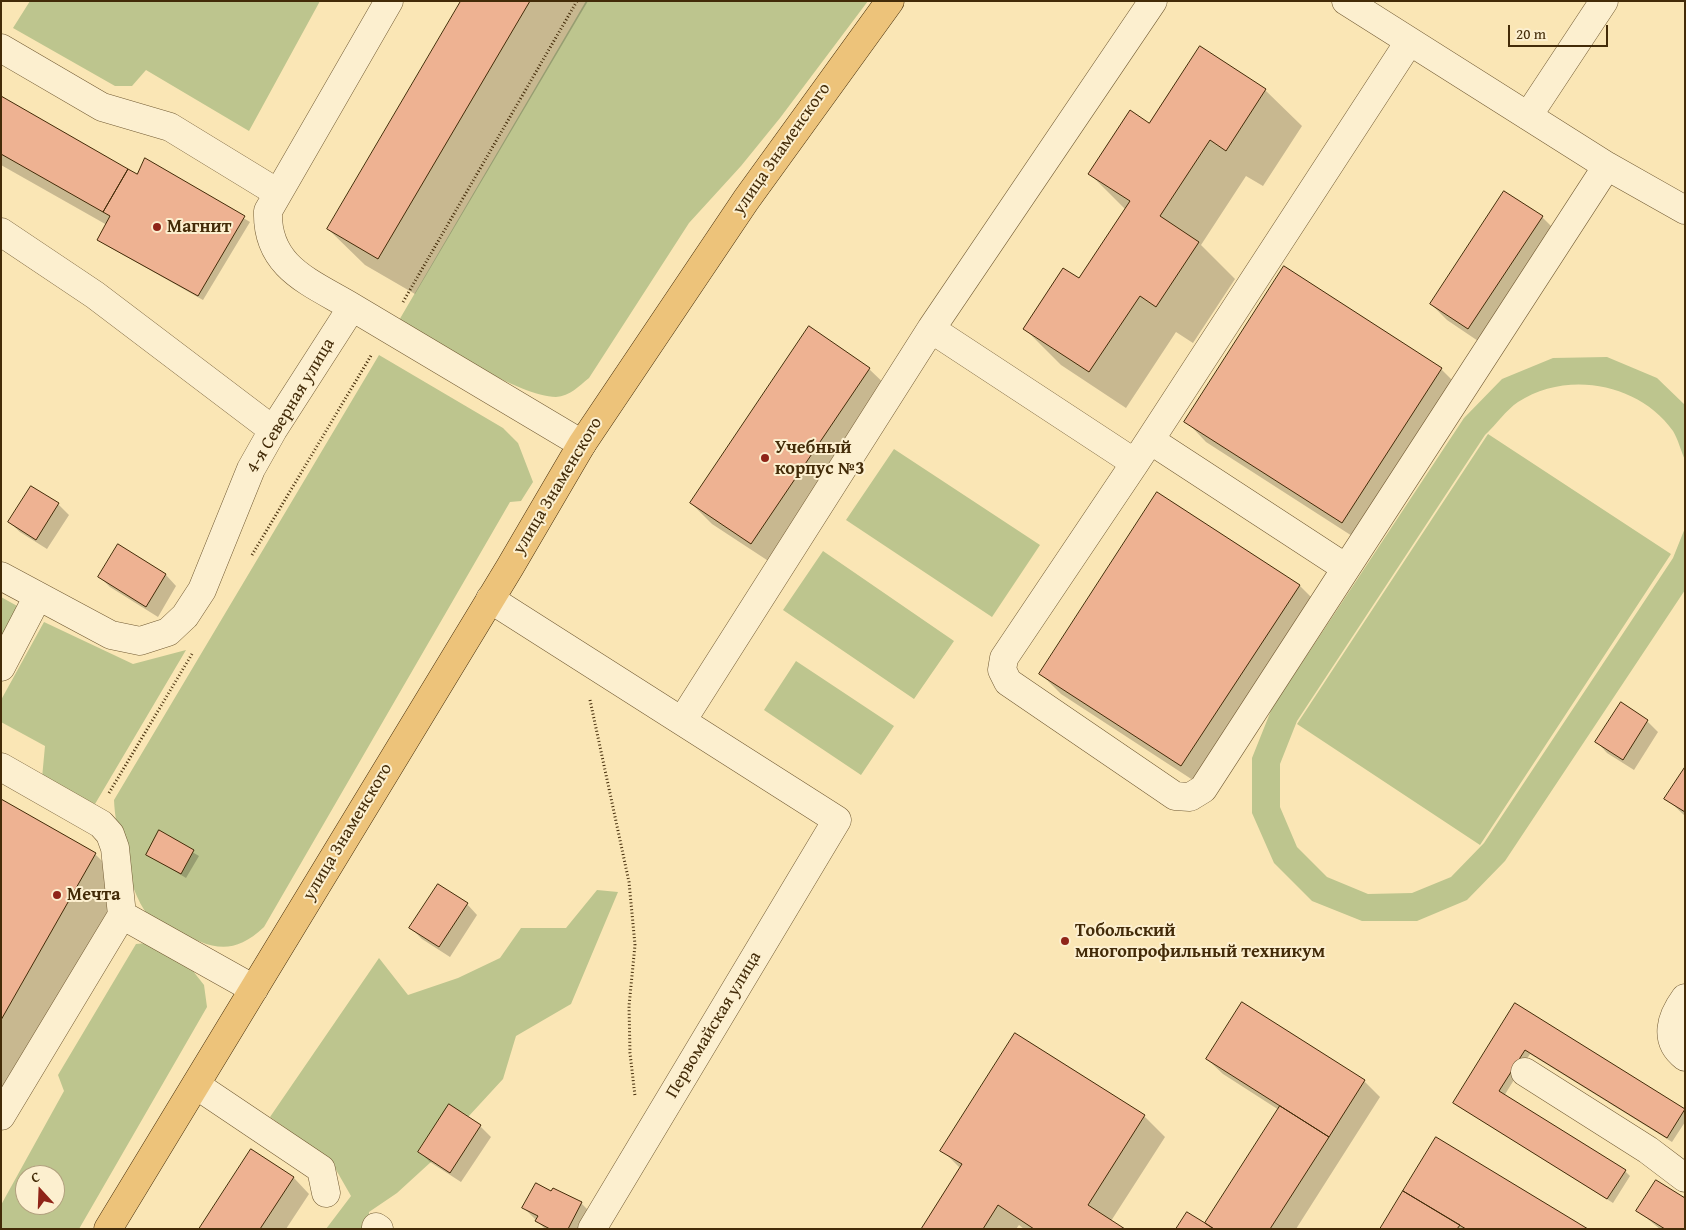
<!DOCTYPE html>
<meta charset="utf-8">
<style>
body{margin:0}
#map{position:relative;width:1686px;height:1230px;overflow:hidden;background:#fae6b5;font-family:"Gentium Book Plus",serif}
canvas{display:block}
.frame{position:absolute;inset:0;border:2px solid #432b08;pointer-events:none}
.north{position:absolute;left:15px;top:1165px;width:50px;height:50px;box-sizing:border-box;background:#fcefcf;border:1px solid #b2a17f;border-radius:50%;rotate:340deg;font-size:14px;font-weight:700;line-height:20px;text-align:center;color:#432b08}
.north::after{content:'';display:block;margin:auto;width:18px;height:22px;background:#8f2418;clip-path:polygon(50% 0,100% 100%,50% 72%,0 100%)}
.scale{position:absolute;left:1508px;top:25px;width:100px;height:22px;box-sizing:border-box;border:2px solid #432b08;border-top:0;padding-left:6px;font-size:15px;line-height:18px;white-space:nowrap;color:#432b08;-webkit-text-stroke:4px #fcefcf;paint-order:stroke}
</style>
<div id="map">
<canvas width="1686" height="1230"></canvas>
<div class="frame"></div>
<div class="north">С</div>
<div class="scale">20 m</div>
</div>
<script>
const g = document.querySelector('canvas').getContext('2d');
g.lineJoin = 'round';
function fill(path, color) {
  g.fillStyle = color;
  g.fill(path, 'evenodd');
}
function strokePath(path, color, width, dash) {
  g.strokeStyle = color;
  g.lineWidth = width;
  g.lineCap = dash ? 'butt' : 'round';
  g.setLineDash(dash || []);
  g.stroke(path);
}
function write(font, color, halo, rows, align = 'center') {
  g.font = font + ' "Gentium Book Plus",serif';
  g.lineWidth = 4;
  g.setLineDash([]);
  g.textBaseline = 'middle';
  g.strokeStyle = halo;
  g.fillStyle = color;
  for (const [text, x, y, turn = 0] of rows) {
    g.save();
    g.translate(x, y);
    g.rotate((+turn || 0) * Math.PI / 180);
    g.textAlign = isNaN(turn) ? turn : align;
    if (halo) g.strokeText(text, 0, 0);
    g.fillText(text, 0, 0);
    g.restore();
  }
}
fill(new Path2D(`
 M30 1H320L249 131 146 70 132 86H115L13 28Z
 M586 1H868L780 118 741 166 689 223 589 378C579 386 570 396 556 397 520 397 434 341 398 322Z
 M379 355 503 428 518 443 533 482 521 501 510 502 264 927C231 958 210 948 174 929 166 925 152 921 147 914 129 890 115 829 114 800Z
 M1607 357 1657 378 1685 405V460C1681 451 1678 439 1673 431 1639 383 1567 370 1518 402 1506 410 1496 425 1485 435L1297 721 1280 764V807L1297 847 1327 877 1368 894 1412 893 1451 877 1484 843 1673 558 1685 528V590L1505 861 1467 900 1417 921H1362L1312 901 1274 863 1252 813V758L1272 708 1464 418 1502 379 1553 358Z
 M1488 434 1671 554 1480 845 1297 724Z
 M894 449 1040 545 992 617 846 520Z
 M823 551 954 641 914 699 783 610Z
 M1 597 19 607 1 641Z
 M44 622 133 664 186 650 95 804 42 778 45 746 1 722V700Z
 M796 661 894 726 861 775 764 710Z
 M597 890 618 892 571 1004 516 1036 503 1079 468 1117 449 1105 418 1151 432 1161 397 1193 369 1212V1229H326L351 1196 331 1161 270 1117 379 958 408 995 458 978 500 958 521 928H566Z
 M146 943 193 971 204 985 207 1007 79 1229H1V1205L64 1091 58 1075 136 944ZM25 1175H55V1205H25Z`), '#bdc58e');
fill(new Path2D(`
 M462 1H588L415 294 365 265 328 229Z
 M1265 90 1302 126 1263 186 1246 176 1201 245 1235 279 1193 343 1176 332 1126 408 1061 365 1024 328 1080 280 1126 210 1090 174 1149 124Z
 M1 98 137 176 146 160 250 222 203 300 104 244 99 239 107 225 1 165Z
 M1542 217 1558 233 1484 345 1447 320 1431 304Z
 M869 369 890 389 773 564 712 524 691 503Z
 M1441 369 1462 390 1363 543 1206 442 1186 421Z
 M58 504 69 515 47 549 20 532 9 522Z
 M118 546 166 575 176 586 158 617 110 587 99 576Z
 M1299 585 1320 606 1202 786 1061 694 1040 673Z
 M1647 721 1658 732 1634 770 1607 753 1597 742Z
 M1685 769V816L1666 798Z
 M1 801 95 854 124 883 1 1099Z
 M159 832 199 856 186 878 147 854Z
 M467 904 477 915 450 957 422 939 411 928Z
 M1515 1005 1685 1111V1122L1672 1142 1530 1054 1504 1096 1625 1171 1630 1176 1613 1203 1454 1103Z
 M1207 1059 1364 1081 1380 1097 1296 1229H1178L1210 1228 1279 1110 1223 1074Z
 M449 1106 480 1126 491 1137 461 1182 430 1162 420 1152Z
 M1144 1116 1165 1137 1111 1221 1123 1229H1024L1019 1225 1016 1229H923L961 1169 942 1150Z
 M1436 1139 1586 1229H1381Z
 M294 1178 309 1194 286 1229H200Z
 M554 1189 581 1203 592 1214 584 1229H545L524 1208 551 1193Z
 M1638 1211 1685 1229H1660Z`), '#0003');
const building = new Path2D(`
 M461 1H530L378 259 327 229Z
 M1200 46 1266 89 1226 151 1210 140 1160 216 1199 242 1156 307 1140 296 1089 372 1023 329 1063 268 1079 278 1130 201 1088 174 1130 110 1149 123Z
 M1 96 128 169 103 212 1 154Z
 M145 158 245 216 198 296 97 240 110 216 103 212 128 169 137 174Z
 M1504 191 1543 216 1468 329 1430 304Z
 M1284 266 1442 368 1342 523 1184 422Z
 M809 326 870 368 751 544 690 503Z
 M31 486 59 503 36 540 8 522Z
 M1157 492 1300 585 1181 766 1039 674Z
 M118 544 166 574 146 607 98 577Z
 M1621 702 1648 720 1623 760 1595 742Z
 M1685 767V812L1664 799Z
 M1 799 96 853 1 1020Z
 M159 830 194 850 181 874 146 855Z
 M438 884 468 903 439 947 409 928Z
 M1242 1002 1365 1080 1329 1137 1206 1059Z
 M1515 1003 1685 1109 1667 1138 1525 1050 1499 1091 1626 1170 1607 1199 1453 1103Z
 M1015 1033 1145 1115 1088 1205 1125 1229H1034L998 1205 983 1229H921L962 1164 940 1151Z
 M449 1104 481 1125 450 1173 418 1152Z
 M1280 1106 1329 1137 1270 1229H1214L1205 1223Z
 M1436 1137 1588 1229H1466L1403 1191Z
 M251 1149 294 1177 260 1229H199Z
 M1656 1180 1685 1198V1229H1665L1636 1211Z
 M536 1183 551 1191 553 1188 582 1202 568 1229H550L535 1221 538 1216 522 1208Z
 M1403 1191 1460 1225 1457 1229H1380Z
 M1187 1212 1205 1223 1214 1229H1176Z`);
fill(building, '#eeb292');
strokePath(building, '#432b08', 1);
const minor = new Path2D(`
 M1346 1 1607 166 1685 210
 M1409 42 1135 463 1004 658 1002 670 1008 682 1175 796 1190 797 1203 789 1607 166
 M1 48 102 107 170 127 278 193
 M1528 116 1604 1
 M1 232 95 295 273 430
 M352 307C310 282 266 267 268 211L389 1
 M931 329 1135 463
 M1150 440 1346 568
 M1 576 111 635 140 641 168 632 185 616 202 590 251 469 273 430 352 307 582 444
 M490 599 837 820 592 1229
 M1 667 38 596
 M682 721 931 329 1153 1
 M1 767 101 824 110 834 115 848 122 915 1 1116
 M122 915 254 989
 M1685 998C1671 1017 1663 1040 1685 1057
 M1525 1072 1648 1150 1685 1178
 M196 1085 321 1169 326 1193
 M376 1227 379 1229`);
const major = new Path2D(`
 M108 1229 510 567 582 444 746 200 890 1`);
strokePath(minor, '#715a33', 29);
strokePath(major, '#432b08', 29);
strokePath(new Path2D(`
 M403 302 577 1
 M252 555 372 354
 M590 700 629 882 635 945 629 1006 630 1053 635 1096
 M109 793 192 654`), '#432b08', 3, [1, 2.5]);
strokePath(minor, '#fcefcf', 28);
strokePath(major, '#edc37a', 28);
for (const [x, y, r, color] of [
 [157,227,5,"#8f2418"],
 [765,458,5,"#8f2418"],
 [57,895,5,"#8f2418"],
 [1065,941,5,"#8f2418"]
]) {
  const dot = new Path2D();
  dot.arc(x, y, r, 0, 2 * Math.PI);
  g.fillStyle = color;
  g.fill(dot);
  strokePath(dot, '#fcefcf', 2);
}
write('18px', '#432b08', '#fcefcf', [
 ["улица Знаменского",782,149,-55],
 ["4-я Северная улица",291,406,-59],
 ["улица Знаменского",558,486,-59],
 ["улица Знаменского",348,832,-59],
 ["Первомайская улица",714,1025,-59]
]);
write('bold 18px', '#432b08', '#fcefcf', [
 ["Магнит",167,227],
 ["Учебный",775,448],
 ["корпус №3",775,469],
 ["Мечта",67,895],
 ["Тобольский",1075,931],
 ["многопрофильный техникум",1075,952]
], 'left');
</script>
